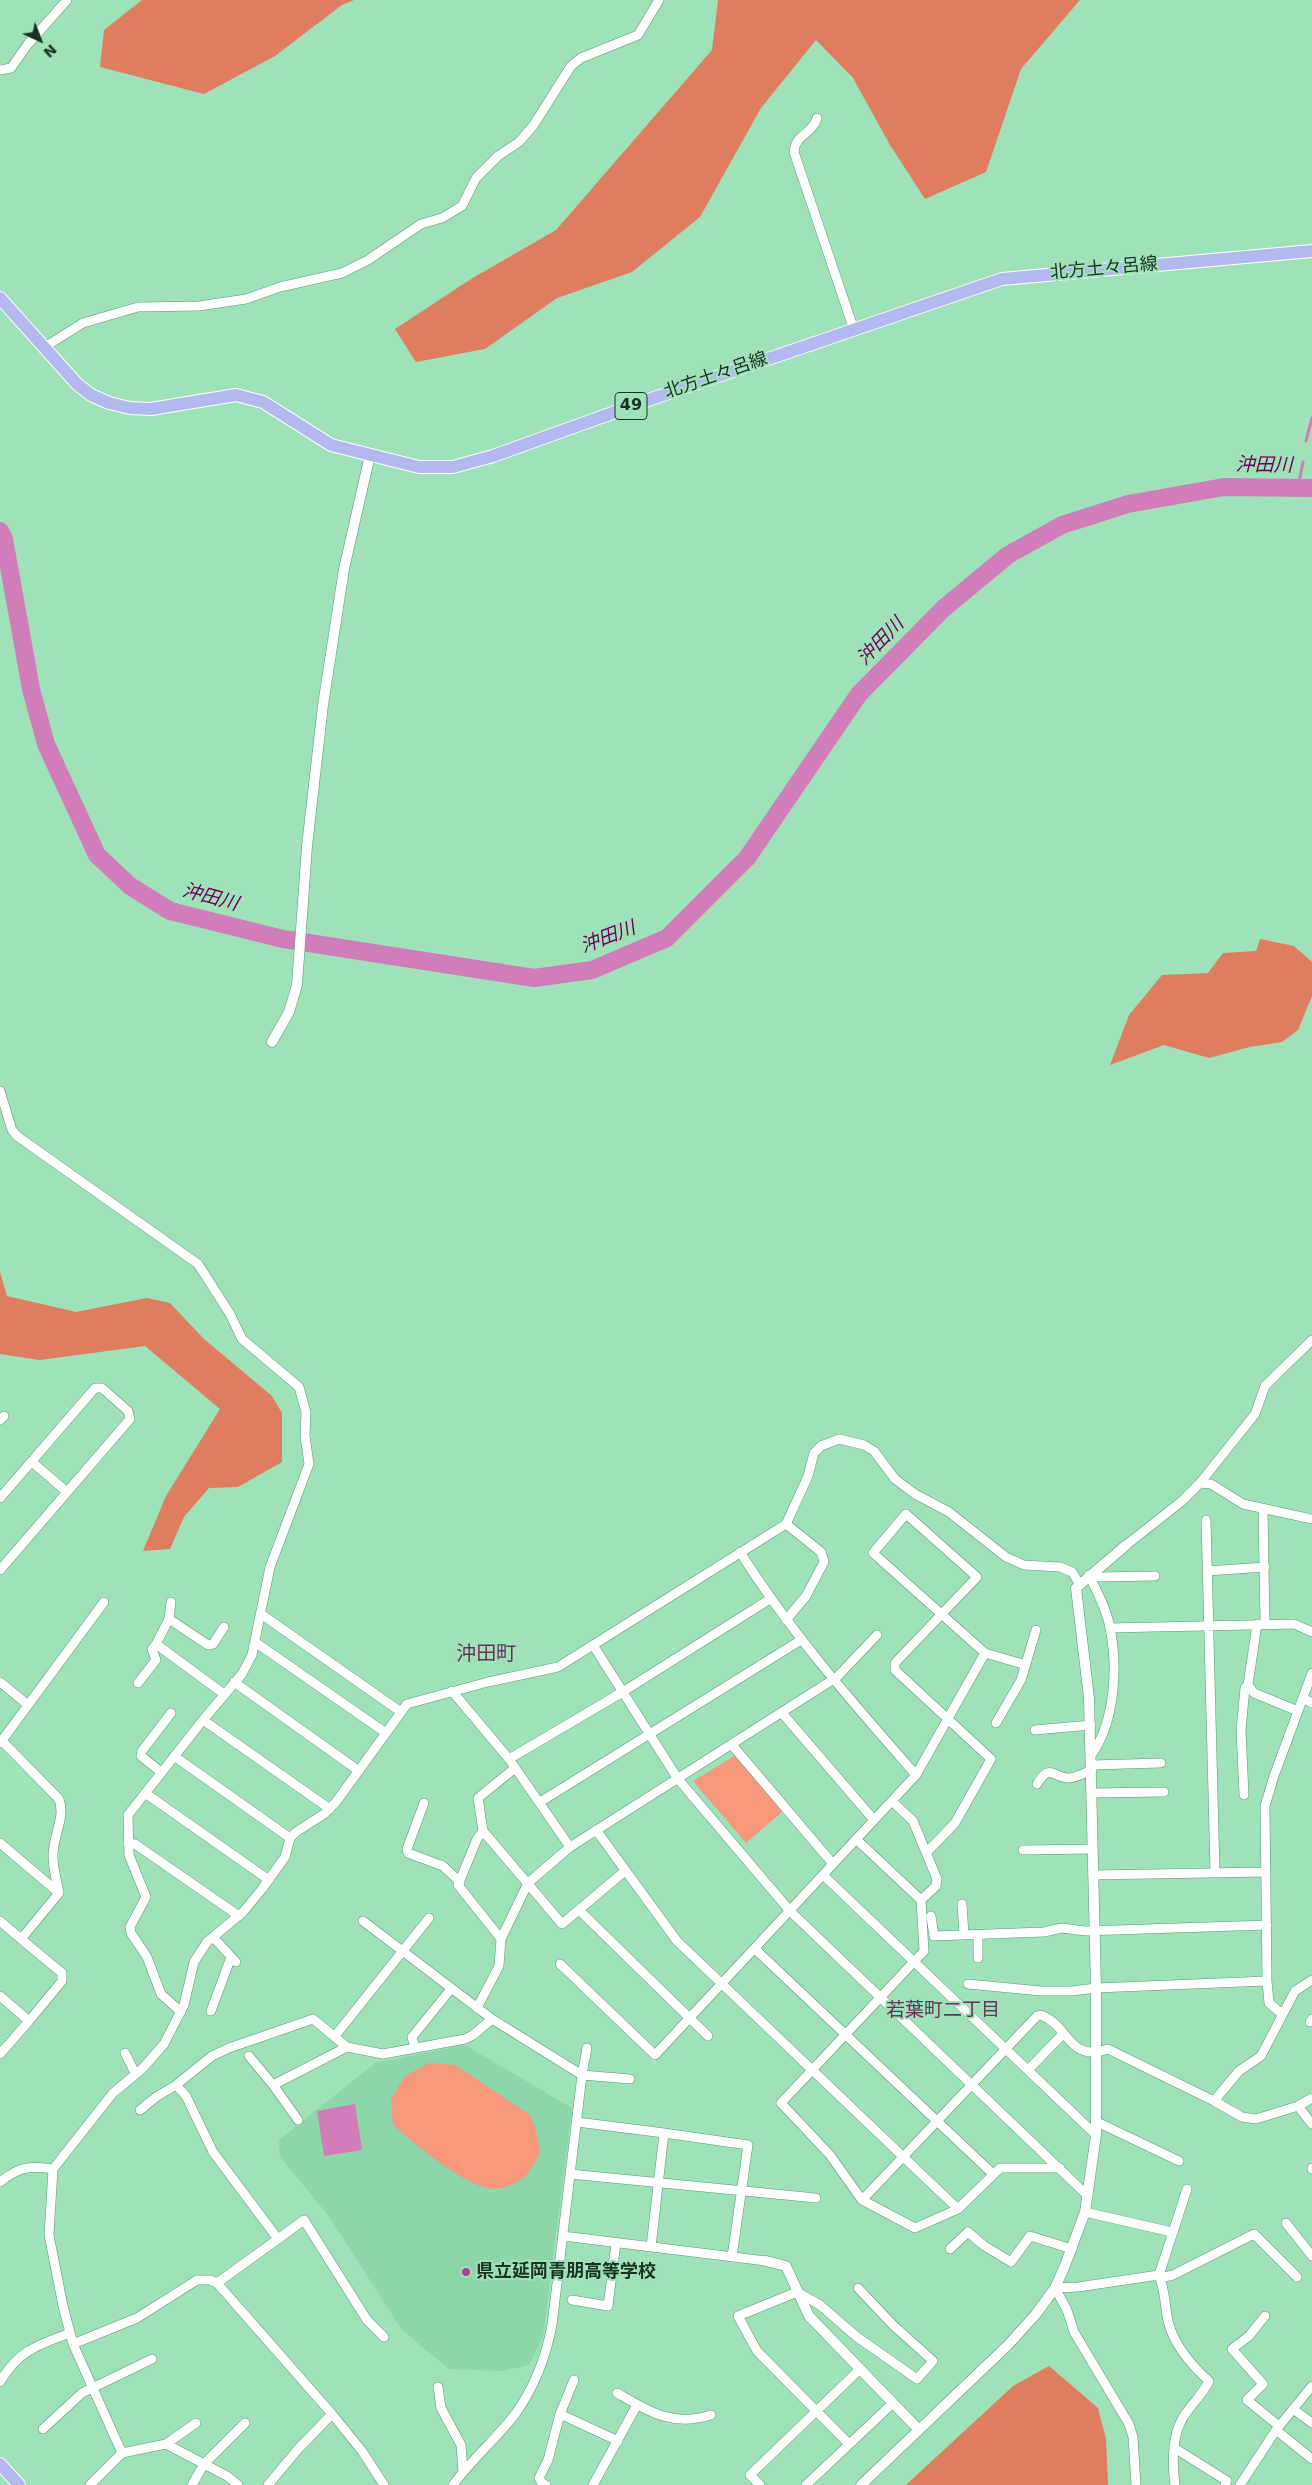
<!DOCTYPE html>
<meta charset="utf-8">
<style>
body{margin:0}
#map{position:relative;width:1312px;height:2485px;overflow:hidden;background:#9fe1b9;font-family:"DejaVu Sans",sans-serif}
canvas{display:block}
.north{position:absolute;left:15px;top:15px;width:50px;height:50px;-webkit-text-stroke:4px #9fe1b9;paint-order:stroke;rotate:137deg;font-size:14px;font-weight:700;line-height:20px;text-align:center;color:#183324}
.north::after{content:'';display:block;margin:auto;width:18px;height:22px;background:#183324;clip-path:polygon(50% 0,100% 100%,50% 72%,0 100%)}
</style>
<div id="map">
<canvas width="1312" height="2485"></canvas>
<div class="north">N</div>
</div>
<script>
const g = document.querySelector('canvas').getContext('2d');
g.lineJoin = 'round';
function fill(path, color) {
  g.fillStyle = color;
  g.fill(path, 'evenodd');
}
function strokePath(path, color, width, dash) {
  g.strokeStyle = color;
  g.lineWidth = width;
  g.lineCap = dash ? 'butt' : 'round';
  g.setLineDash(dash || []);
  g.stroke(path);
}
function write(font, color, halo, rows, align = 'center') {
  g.font = font + ' "DejaVu Sans","Noto Sans JP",sans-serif';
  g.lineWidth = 4;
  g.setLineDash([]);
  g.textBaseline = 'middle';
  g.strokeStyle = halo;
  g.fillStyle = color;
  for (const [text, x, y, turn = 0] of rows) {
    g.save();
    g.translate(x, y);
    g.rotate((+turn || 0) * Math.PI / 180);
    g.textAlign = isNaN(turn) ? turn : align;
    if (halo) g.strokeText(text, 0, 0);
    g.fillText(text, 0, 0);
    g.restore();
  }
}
fill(new Path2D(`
 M465 2045 572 2108 543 2337 529 2365 502 2371 449 2369 402 2330 328 2215 280 2157 279 2140 375 2063Z`), '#8cd6aa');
fill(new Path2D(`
 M736 1755 783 1811 746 1843 693 1781Z
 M429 2063 455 2065 530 2115 536 2131 540 2152C535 2160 530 2173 523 2178 516 2183 504 2189 495 2189 468 2189 414 2143 393 2125L391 2099 405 2076Z`), '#f7977b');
fill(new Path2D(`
 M142 0H354L342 5 275 56 204 94 100 67 104 30Z
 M718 0H1080L1021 69 986 172 925 199 890 145 853 78 816 40 761 108 700 217 632 272 557 298 485 349 416 362 395 329 471 279 556 230 712 50Z
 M1260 939 1294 946 1312 962V996L1298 1030 1282 1042 1250 1047 1209 1058 1164 1045 1110 1065 1129 1015 1162 975 1208 973 1223 953 1256 951Z
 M0 1272 7 1296 76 1312 147 1298 170 1303 204 1339 272 1396 282 1413V1462L238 1487 209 1488 184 1517 170 1549 143 1551 166 1496 220 1409 145 1346 40 1360 0 1354Z
 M1049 2366 1098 2408 1106 2439 1108 2485H906L1013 2386Z`), '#df7d60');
fill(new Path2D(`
 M355 2104 362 2150 324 2156 317 2111Z`), '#d07dba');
strokePath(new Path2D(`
 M1306 441 1312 418
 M1298 487 1303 462`), '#d07dba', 3);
strokePath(new Path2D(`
 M0 531 4 539 31 689 46 744 97 855 130 886 170 911 283 939 534 978 592 970 667 938 747 858 859 694 944 608 1008 555 1062 525 1128 504 1224 487 1312 488`), '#d07dba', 18);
const minor = new Path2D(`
 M0 70 11 68 28 44 67 0
 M817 118C813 134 795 134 794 152L854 330
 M43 348 83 323 138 307 199 306 246 299 280 287 342 273 368 260 421 224 442 218 462 206 476 178 498 156 519 142 533 126 571 66 581 58 638 35 659 0
 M0 1091 12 1130 17 1136 198 1264 230 1314 242 1339 299 1387 306 1412 305 1436 309 1464 270 1567 252 1655 242 1674 203 1720 128 1815 129 1855 146 1897 130 1927 131 1933 147 1957 161 1994 181 2012
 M0 1420 4 1416
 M32 1462 67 1492
 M1200 1483 1211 1484 1243 1504 1312 1519
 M0 1498 95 1388H102L128 1411 130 1419 0 1570
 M1263 1510 1265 1624
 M1206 1520 1215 1872
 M786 1524 821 1552 824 1562 806 1596 786 1620
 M1125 1546 1182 1501 1200 1483 1255 1414 1265 1386 1312 1340
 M740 1552C791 1633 853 1703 916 1775
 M1207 1571 1265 1567
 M1089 1575C1097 1592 1107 1610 1110 1628 1118 1667 1115 1721 1092 1754
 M1089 1575 1100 1577 1155 1576
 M261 1614 401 1712
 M169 1619 171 1602
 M1257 1624 1248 1685 1254 1693 1298 1711
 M1110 1628 1294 1624 1312 1632
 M255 1642 386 1733
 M593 1645 678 1779 790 1911 1088 2196
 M985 1653 1026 1665
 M0 1682 28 1705
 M234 1682 359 1771
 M138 1683 156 1660 152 1649 156 1644
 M452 1691 509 1759 570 1847
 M224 1694 156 1644 169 1619 208 1645 213 1644 224 1627
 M1303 1698 1312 1703
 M782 1713 874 1820
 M203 1720 330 1809
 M996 1723 1021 1680 1036 1630
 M1035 1730 1091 1725
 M2 1741 59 1799C66 1818 52 1838 53 1857 53 1869 57 1881 59 1893
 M0 1743 104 1602
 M732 1745 833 1864
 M174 1756 290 1838
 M509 1759 621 1693 770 1599
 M1092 1765 1161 1763
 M161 1772 141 1756 142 1751 171 1713
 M1037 1784C1050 1763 1052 1777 1068 1778 1076 1778 1084 1773 1092 1770
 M145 1793 269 1880
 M1092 1793 1164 1792
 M1244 1795 1241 1730 1245 1688 1248 1685
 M892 1801 913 1821 937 1879 936 1886 921 1900 924 1951 781 2103 830 2155 862 2200 915 2228 958 2209 1000 2168H1060
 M540 1802 801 1640
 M424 1803 407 1849 408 1853 443 1866 460 1882
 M596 1830 677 1941 958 2209
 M483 1831 562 1924 625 1871
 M856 1839 921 1900
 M0 1843 59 1893 21 1939 62 1973V1981L29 2021 0 1996
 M128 1843 135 1844 239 1916
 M1023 1850 1092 1849
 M823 1875 1096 2135
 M1093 1875 1266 1872
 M962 1904 964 1935
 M579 1910 708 2036
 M931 1916 934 1936 1044 1932 1062 1928 1085 1931 1267 1925
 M0 1921 21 1939
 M363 1921 492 2019
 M978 1935V1958
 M213 1937 236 1962
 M501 1939 458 1885 477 1839 483 1831 478 1798 515 1768
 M755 1949 993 2174
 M560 1964 655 2055 916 1775 985 1653 873 1553 906 1514 977 1577 895 1663V1670L991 1759 955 1823 927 1852
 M968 1984 1041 1991H1072L1096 1988 1267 1981
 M477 2008 499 1966 501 1939 528 1883 570 1847 837 1677 877 1635
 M211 2011 231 1957
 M1282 2014 1269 2003 1267 1981 1265 1806 1274 1776 1312 1673
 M1310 2022 1312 2019
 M335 2036 429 1918
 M415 2048 412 2037 451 1989
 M587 2048 582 2075 630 2079
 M125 2053 135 2073
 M0 2054 29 2021
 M249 2056 273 2085 347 2047
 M1028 2070 1060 2037
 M273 2085 298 2120
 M1214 2101 1239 2071 1261 2056 1295 1991 1312 1980
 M1298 2106 1312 2124
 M140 2110 156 2097 176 2085
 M577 2122 664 2133
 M1097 2122 1179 2161
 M53 2169 49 2235 63 2306 73 2344 122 2453 90 2485
 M1312 2169V2168
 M570 2174 816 2198
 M0 2182C20 2166 29 2166 53 2169L113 2093 142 2069 164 2044 184 2005 194 1962 207 1942 243 1912 262 1889 285 1857 290 1838 296 1832 324 1814 336 1802 407 1704 488 1682 558 1667 786 1524 808 1476 814 1453 821 1446 839 1439 864 1445 874 1451 895 1479 915 1494 949 1512 1006 1557 1024 1565 1060 1567 1072 1572 1079 1583
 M862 2200 1037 2016 1041 2015C1070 2026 1068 2063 1108 2049L1214 2101 1242 2117 1256 2119 1298 2106 1312 2098
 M1085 2212 1172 2232
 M1286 2223 1312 2256
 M563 2236 766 2261
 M278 2239 304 2220 367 2320 384 2337
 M651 2247 664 2133 748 2145 732 2257
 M950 2249 968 2232 983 2245 1011 2262 1030 2236 1072 2249
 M217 2283 278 2239 213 2152 186 2096 176 2085 212 2056 229 2048 313 2019 347 2047 383 2054 465 2039 473 2035 492 2019 582 2075 552 2325C546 2357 535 2386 516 2413 497 2438 472 2459 453 2485
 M572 2300 608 2306 616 2243
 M1265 2316 1249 2336 1232 2349 1263 2384 1247 2400 1279 2426
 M73 2344 137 2318 197 2280H210L217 2283 332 2414 362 2451 384 2485
 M0 2382C19 2350 38 2345 70 2333
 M438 2387 441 2408 461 2445 463 2472
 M617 2393C650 2412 672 2427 711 2415
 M1293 2409 1312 2423
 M560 2414 618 2441
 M43 2429 82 2393 152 2359
 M1276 2430 1312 2459
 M166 2444 196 2423
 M849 2444 757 2351 738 2316 797 2292 820 2305 857 2337 917 2379 933 2361 893 2325 858 2288
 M1176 2449 1227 2481 1225 2485
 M122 2453 166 2444 227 2476 238 2485
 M192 2485 204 2464 245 2423
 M268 2485 299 2448 332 2414
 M546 2485 542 2483 539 2478 548 2460 560 2414 574 2380
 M593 2485 637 2405
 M760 2485 750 2475 859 2370
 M806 2485 893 2403
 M1136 2485 1133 2437 1129 2424 1074 2332 1067 2310 1055 2288 1078 2287 1159 2275 1187 2189
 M1175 2485C1172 2462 1172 2432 1186 2413 1194 2401 1203 2394 1209 2381 1191 2365 1174 2345 1168 2321 1165 2306 1165 2290 1159 2275L1164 2277 1173 2275 1254 2234 1297 2277
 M1240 2485 1276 2430 1312 2386`);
const tertiary = new Path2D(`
 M272 1042 289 1012 297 985 307 846 323 705 344 569 370 455
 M766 2261 786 2266 809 2316 919 2430
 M861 2485 1008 2345 1036 2314 1055 2288 1064 2268 1085 2212 1096 2135V1988L1089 1698 1076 1588 1125 1546`);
const primary = new Path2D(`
 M0 298 77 384 91 395 109 403 130 408 151 409 236 395 263 402 331 445 419 467H453L493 456 654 398 1002 279 1312 251
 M0 2464 19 2485`);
strokePath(minor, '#589873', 10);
strokePath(tertiary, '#589873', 11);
strokePath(primary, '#fff', 14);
strokePath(minor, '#fff', 9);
strokePath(tertiary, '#fff', 10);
strokePath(primary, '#b3b9ef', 12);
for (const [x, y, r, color] of [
 [466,2272,5,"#b13e98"]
]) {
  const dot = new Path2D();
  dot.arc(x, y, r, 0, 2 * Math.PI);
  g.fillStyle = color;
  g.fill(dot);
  strokePath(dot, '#9fe1b9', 2);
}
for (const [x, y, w] of [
 [631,406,32]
]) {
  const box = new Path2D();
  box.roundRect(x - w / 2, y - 13.5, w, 27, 4);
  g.fillStyle = '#9fe1b9';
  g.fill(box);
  strokePath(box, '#183324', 1);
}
write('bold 16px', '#183324', null, [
 ["49",631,406]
]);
write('18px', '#183324', '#9fe1b9', [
 ["北方土々呂線",1104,269,-5],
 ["北方土々呂線",716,376,-19]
]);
write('bold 18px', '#183324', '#9fe1b9', [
 ["県立延岡青朋高等学校",476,2272]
], 'left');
write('italic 19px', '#6b0059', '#9fe1b9', [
 ["沖田川",1264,466,1],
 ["沖田川",881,642,-46],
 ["沖田川",210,898,15],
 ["沖田川",608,938,-21]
]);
write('19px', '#6a315c', '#9fe1b9', [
 ["若葉町二丁目",943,2011]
]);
write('20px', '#6a315c', '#9fe1b9', [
 ["沖田町",486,1655]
]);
</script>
